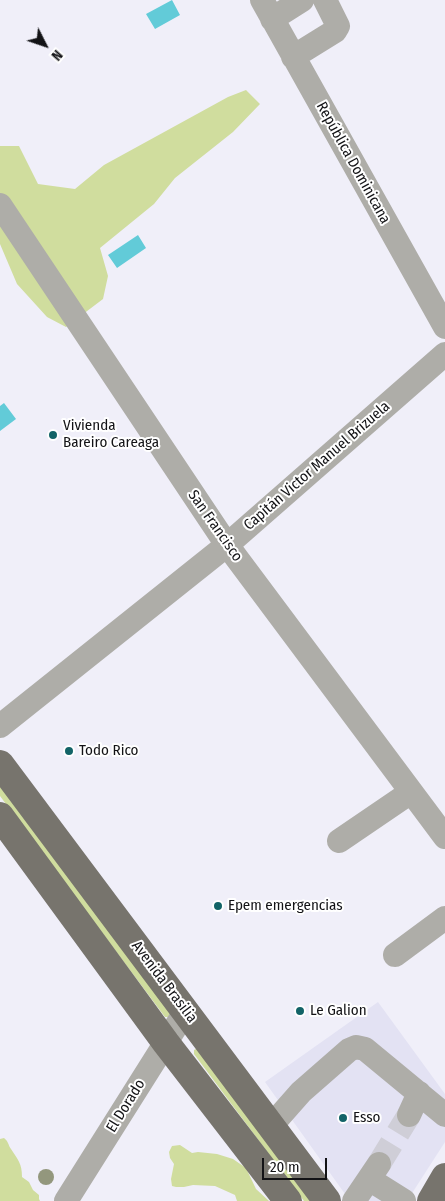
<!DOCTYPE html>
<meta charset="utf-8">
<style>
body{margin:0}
#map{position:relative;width:445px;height:1201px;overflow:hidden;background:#f0eff9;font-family:"Fira Sans Condensed",sans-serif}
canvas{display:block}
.north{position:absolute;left:20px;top:20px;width:50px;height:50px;-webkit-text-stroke:4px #fff;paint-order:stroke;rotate:131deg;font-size:14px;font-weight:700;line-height:20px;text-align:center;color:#131316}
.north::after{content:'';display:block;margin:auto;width:18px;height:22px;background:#131316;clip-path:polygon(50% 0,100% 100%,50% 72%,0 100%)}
.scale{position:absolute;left:262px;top:1158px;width:65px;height:22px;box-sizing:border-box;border:2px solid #131316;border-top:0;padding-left:6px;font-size:15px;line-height:18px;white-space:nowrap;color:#131316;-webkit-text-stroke:4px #fff;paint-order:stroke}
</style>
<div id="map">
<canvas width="445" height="1201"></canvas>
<div class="north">N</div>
<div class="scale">20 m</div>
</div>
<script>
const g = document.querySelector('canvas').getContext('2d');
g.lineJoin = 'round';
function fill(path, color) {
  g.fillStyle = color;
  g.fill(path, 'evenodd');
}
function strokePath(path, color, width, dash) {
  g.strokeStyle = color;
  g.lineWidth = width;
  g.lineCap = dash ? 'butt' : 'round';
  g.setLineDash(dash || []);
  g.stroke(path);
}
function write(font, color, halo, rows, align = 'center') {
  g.font = font + ' "Fira Sans Condensed",sans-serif';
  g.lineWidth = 4;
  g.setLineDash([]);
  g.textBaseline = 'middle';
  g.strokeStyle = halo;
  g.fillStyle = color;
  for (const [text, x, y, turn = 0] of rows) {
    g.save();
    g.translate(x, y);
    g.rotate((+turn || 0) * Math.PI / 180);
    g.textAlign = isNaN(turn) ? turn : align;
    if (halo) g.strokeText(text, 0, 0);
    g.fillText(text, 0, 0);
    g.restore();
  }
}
fill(new Path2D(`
 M378 1002 445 1094V1142L407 1201H350L265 1082Z`), '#e3e2f3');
fill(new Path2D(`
 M246 90 260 104 233 132 175 178 154 204 100 248 108 276 103 299 66 327 47 317 17 284 0 244V146H19L38 184 75 189 104 165 228 97Z
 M0 784 171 1013 168 1017H165L0 796Z
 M196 1049H198L313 1201H304L194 1054V1050Z
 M4 1138C9 1142 8 1145 11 1149 18 1160 22 1163 22 1177L29 1182 33 1190 39 1195V1199L40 1201H0V1139Z
 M180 1145 192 1153 198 1152 217 1154 233 1159 246 1168 256 1189 269 1201H237L235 1195 215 1186 193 1185 184 1187H176L172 1186 171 1179 174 1164 170 1158 169 1152 172 1146Z`), '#d0dd9e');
fill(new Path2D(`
 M172 0 180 15 155 29 146 14Z
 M138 235 146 248 117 268 108 255Z
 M4 403 16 419 0 431V406Z`), '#62cbd8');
strokePath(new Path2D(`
 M379 1164 409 1115`), '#cfced7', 24, [24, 12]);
strokePath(new Path2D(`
 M262 0 445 327
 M272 19 302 0
 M293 57 335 31 338 26 325 0
 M0 205 227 545 445 837
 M0 726 227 545 445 354
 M339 841 411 792
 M395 955 445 918
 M409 1115 419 1093
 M271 1126 301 1092 349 1050 356 1047 365 1049 445 1115
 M369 1179 404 1201
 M66 1201 185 1012
 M354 1201 379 1164`), '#aeada8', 24);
strokePath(new Path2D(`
 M0 764 327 1201
 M0 816 166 1043 288 1201
 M431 1201 445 1177`), '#77746d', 28);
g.fillStyle = '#93977d';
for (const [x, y] of [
 [46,1177]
]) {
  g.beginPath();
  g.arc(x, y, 8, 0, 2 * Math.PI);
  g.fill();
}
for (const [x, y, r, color] of [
 [53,435,5,"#126367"],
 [69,751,5,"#126367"],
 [218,906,5,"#126367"],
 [300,1011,5,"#126367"],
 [343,1118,5,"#126367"]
]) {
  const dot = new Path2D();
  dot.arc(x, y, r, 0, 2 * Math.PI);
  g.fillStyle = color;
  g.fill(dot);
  strokePath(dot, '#fff', 2);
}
write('15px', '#131316', '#fff', [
 ["República Dominicana",353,163,61],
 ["Capitán Victor Manuel Brizuela",317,466,-41],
 ["San Francisco",215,526,55],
 ["Avenida Brasilia",164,982,53],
 ["El Dorado",126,1106,-58]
]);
write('15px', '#131316', '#fff', [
 ["Vivienda",63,426],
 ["Bareiro Careaga",63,443],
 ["Todo Rico",79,751],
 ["Epem emergencias",228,906],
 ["Le Galion",310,1011],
 ["Esso",353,1118]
], 'left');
</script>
